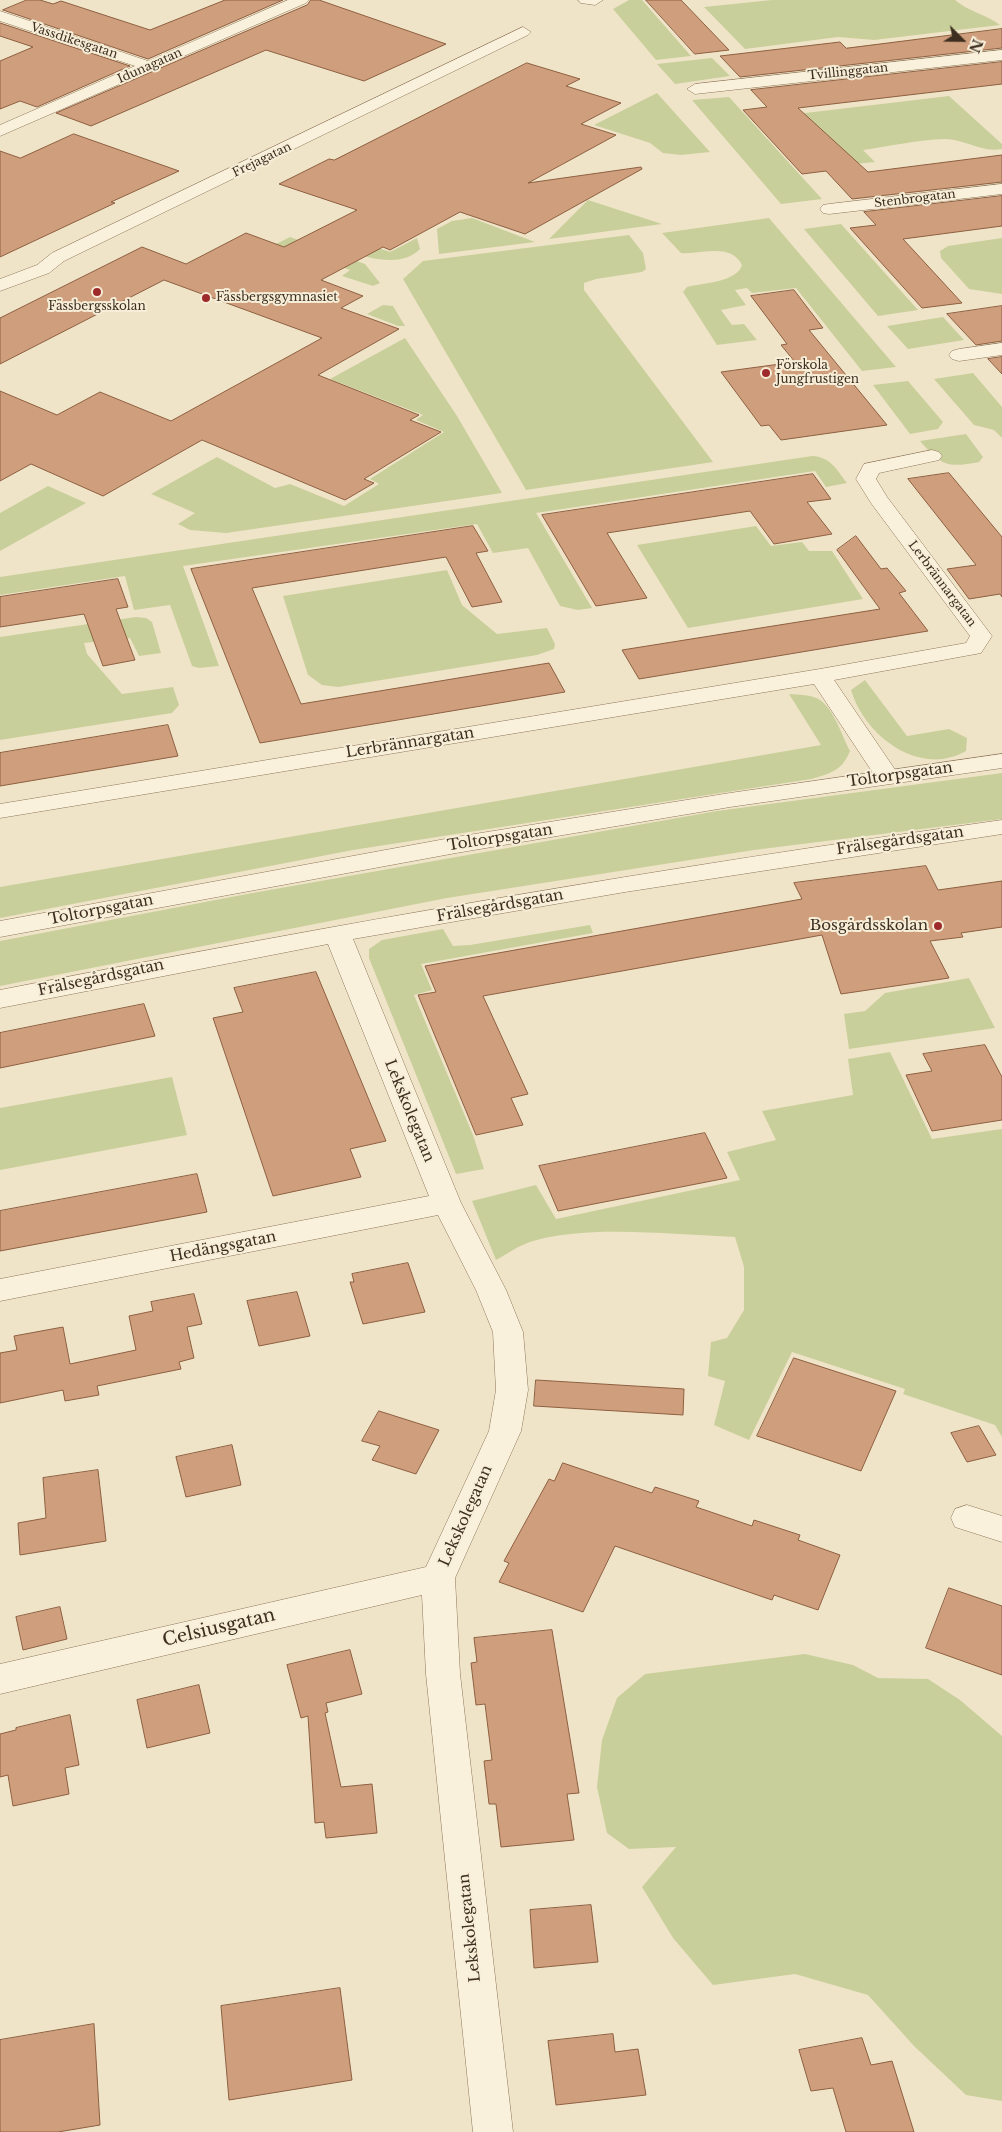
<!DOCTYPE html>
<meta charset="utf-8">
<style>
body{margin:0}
#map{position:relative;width:1002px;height:2132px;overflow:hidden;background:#f0e4c8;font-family:"Libre Baskerville",serif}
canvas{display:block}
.north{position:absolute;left:937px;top:15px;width:50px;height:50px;-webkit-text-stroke:4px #f7eed8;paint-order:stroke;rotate:113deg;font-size:14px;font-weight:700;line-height:20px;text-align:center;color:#3d2e20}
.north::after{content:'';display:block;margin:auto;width:18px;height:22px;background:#3d2e20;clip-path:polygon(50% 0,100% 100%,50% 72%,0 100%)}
</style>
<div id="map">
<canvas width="1002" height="2132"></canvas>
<div class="north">N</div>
</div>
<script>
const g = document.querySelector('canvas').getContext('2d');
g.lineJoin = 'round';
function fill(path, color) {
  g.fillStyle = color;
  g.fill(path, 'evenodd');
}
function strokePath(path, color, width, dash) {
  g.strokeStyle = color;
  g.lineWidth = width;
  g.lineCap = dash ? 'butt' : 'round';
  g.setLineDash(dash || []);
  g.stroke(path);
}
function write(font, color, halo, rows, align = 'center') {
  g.font = font + ' "Libre Baskerville",serif';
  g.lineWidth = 4;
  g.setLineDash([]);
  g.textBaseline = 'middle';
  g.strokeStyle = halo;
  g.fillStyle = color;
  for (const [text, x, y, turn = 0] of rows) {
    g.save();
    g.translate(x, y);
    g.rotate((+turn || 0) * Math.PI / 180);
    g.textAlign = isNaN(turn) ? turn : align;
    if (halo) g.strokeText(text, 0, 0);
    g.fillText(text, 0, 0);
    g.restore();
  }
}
fill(new Path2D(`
 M629 0H642L691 56 656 60 613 9Z
 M772 0H955C969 12 986 14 1000 25L874 40 838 37 745 49 704 7Z
 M712 58 730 76 675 84 657 64Z
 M657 93 710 152 681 155 663 153 650 143 594 125Z
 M949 96 1002 144V149C981 153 965 139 945 139 918 140 890 146 863 150L875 162 844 165 797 114Z
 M729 97 822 199 781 204 692 100Z
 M588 200 662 224 549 239Z
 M472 218 535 242 439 254 437 229 452 221Z
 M769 218 896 367 862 371 796 288 752 293 747 288 735 290 746 305 721 310 732 325 744 324 757 340 717 345 683 292 687 287C703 283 737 282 742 265 730 242 701 255 681 253L662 233Z
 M841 224 918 310 878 316 804 229Z
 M321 228 390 252 417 238 420 249C394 276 337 246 307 236Z
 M629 235 643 253 646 269 642 272 596 279 584 283V290L713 462 526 490 403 279 423 261Z
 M290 237 365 264 380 283 373 286 342 276 350 270 276 244Z
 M1002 238V294L969 289 941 258 940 251 948 246Z
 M383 305 393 306 405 326H398L367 314Z
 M943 317 964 340 908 349 887 326Z
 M405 338 457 416 502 493 226 533 190 530 178 524 195 513 151 494 217 457 275 488 290 484 344 506 379 484 370 479 444 432 416 420 423 415 330 379Z
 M973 373 1002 407V438L994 430 974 425 934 379Z
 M908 381 943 422 938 429 910 434 873 385Z
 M966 434 983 457 979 462C946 468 942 466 920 441Z
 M812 456C831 457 836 469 847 483L826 487 815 471 536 513 592 608 578 610 560 606 528 548 493 553 477 524 183 566 219 666 199 668 192 666 170 605 134 610 125 576 0 595V577Z
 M48 486 86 503 0 551V513Z
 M756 526 771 546 802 542 809 551H832L863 599 688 628 637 545Z
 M447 570 462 605 497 634 547 628 555 644 554 649 537 655 338 687 322 685 308 675 283 596Z
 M136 617 146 618 152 622 161 653 139 656 130 638 84 643 87 654 122 694 173 687 179 705 172 713 0 740V637Z
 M865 680 907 736 949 729 967 738 966 751C919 778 864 735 851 690Z
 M789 694C799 695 811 694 820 700 834 709 842 736 850 751 842 771 831 773 811 779L353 850 0 918V887L821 745Z
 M1002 773V819L754 850 447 898 0 986V941L247 894 717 811Z
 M590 925 593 933 421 964 432 990 414 995 473 1135 484 1169 456 1174 369 958V949L382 940 443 929 453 946 470 945Z
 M969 978 995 1028 849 1049 844 1014 865 1011 885 993Z
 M890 1052 932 1139 1002 1129V1437L995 1425 903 1394 905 1389 792 1352 749 1440 714 1425 725 1381 708 1376 711 1342 727 1338 744 1310V1267L735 1237C674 1235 587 1224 530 1242 518 1246 507 1254 496 1260L472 1201 536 1185 556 1219 740 1180 727 1152 776 1140 762 1111 853 1095 848 1059Z
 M172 1077 187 1135 0 1170V1108Z
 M805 1654 853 1665 878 1678 928 1679 960 1700 1002 1736V2101L966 2095 914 2046 868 1995 795 1974 713 1985 673 1938 642 1887 676 1847 629 1849 607 1833 597 1787 602 1740 617 1698 645 1674Z`), '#c9cf9b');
const building = new Path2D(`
 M27 0H40L53 4 61 1 150 30 225 0H283L148 59 3 10Z
 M311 0H319L446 44 364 81 266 50 91 126 56 113 307 5Z
 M646 0H681L729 50 695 54Z
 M0 23 130 66 37 107 20 101 0 109V61L33 47 0 36Z
 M1002 29V48L740 77 720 56 840 42 846 48Z
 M1002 62V84L798 108 868 172 1002 155V182L852 199 826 171 802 174 743 110 767 107 751 90Z
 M527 63 580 79 566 86 621 103 581 124 616 135 528 183 641 167 642 169 525 234 460 212 390 250 383 247 321 280 363 296 341 308 399 329 318 375 419 415 410 420 441 432 364 479 374 483 345 500 202 440 103 496 31 464 0 481V391L57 415 100 392 171 421 322 338 164 280 0 364V318L142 247 186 264 246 233 284 247 357 210 279 184 329 159 334 160Z
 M74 134 179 171 111 202 115 203 0 257V151L20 158Z
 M1002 196V226L903 239 962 303 922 308 850 228 876 225 864 212Z
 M794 290 823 328 809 330 887 425 781 440 769 425 761 426 721 372 795 362 781 345 787 344 751 296Z
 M1002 306V341L976 345 947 314Z
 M1002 357V374L988 359Z
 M949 473 1002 537V597L1000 594 969 599 947 569 976 565 908 479Z
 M813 474 831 499 807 502 832 534 774 544 750 511 607 533 647 598 596 606 542 515Z
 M473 526 488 551 476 553 502 602 472 607 446 557 252 588 301 704 549 663 565 692 260 743 191 569Z
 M856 536 881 569 887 568 906 591 899 593 928 631 639 679 622 650 880 609 837 550Z
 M118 579 128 607 116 609 135 660 103 666 84 614 0 627V597Z
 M168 725 178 756 0 786V753Z
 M926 866 938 890 1002 881V927L961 933 963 937 930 941 949 978 841 994 822 935 483 996 528 1094 511 1098 523 1125 476 1135 418 995 436 992 425 966 802 899 794 883Z
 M316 972 386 1141 350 1149 361 1177 273 1196 213 1018 243 1012 234 988Z
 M144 1004 155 1036 0 1068V1033Z
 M985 1045 1002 1077V1120L932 1131 906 1075 932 1071 923 1054Z
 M705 1133 727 1178 558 1211 539 1166Z
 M197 1174 207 1212 0 1251V1211Z
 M408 1263 425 1312 363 1324 350 1282H354L352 1274Z
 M297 1292 310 1336 259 1346 247 1301Z
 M194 1294 202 1324 187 1327 194 1358 179 1362 181 1369 97 1386 99 1395 65 1401 63 1390 0 1403V1353L17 1350 14 1336 63 1327 70 1364 136 1350 129 1316 153 1311 151 1302Z
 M794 1358 896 1391 861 1471 757 1436Z
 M536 1380 684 1389 683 1415 534 1406Z
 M379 1411 439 1430 416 1474 372 1460 380 1446 362 1441Z
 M979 1426 996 1455 967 1462 951 1433Z
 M232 1445 241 1485 186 1497 176 1457Z
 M563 1463 652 1493 655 1487 699 1501 696 1507 752 1526 754 1520 800 1535 798 1540 840 1555 818 1610 774 1595 772 1600 615 1546 583 1612 499 1582 509 1563 504 1561 549 1479 554 1481Z
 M98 1470 106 1541 20 1555 18 1523 46 1518 43 1478Z
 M949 1588 1002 1606V1675L926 1648Z
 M60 1607 67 1639 23 1650 16 1617Z
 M552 1630 579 1793 567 1794 574 1840 501 1847 496 1804H489L484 1761 492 1760 485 1704 476 1705 471 1663 477 1662 474 1638Z
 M350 1650 362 1694 326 1703 328 1712 325 1713 341 1787 372 1784 377 1833 326 1838 324 1822 315 1823 308 1716 301 1718 287 1665Z
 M199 1685 210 1733 147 1748 137 1700Z
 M70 1715 79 1765 65 1768 69 1794 13 1806 8 1775 0 1777V1734L16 1730V1728Z
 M591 1905 598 1962 534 1968 530 1910Z
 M340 1988 352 2080 229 2100 221 2006Z
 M94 2024 100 2125 58 2132H0V2040Z
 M613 2034 615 2052 638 2049 646 2095 556 2105 548 2041Z
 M862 2038 871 2065 892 2061 914 2132H846L833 2088 811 2091 799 2050Z`);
fill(building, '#cf9f7d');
strokePath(building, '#8d5f41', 1);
const minor = new Path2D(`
 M288 0H309L306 3 0 136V125L135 66 0 21V11L148 61Z
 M578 0H603L595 5 581 3Z
 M523 27 531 32 528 35 64 261 49 273 0 291V279L37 265 52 253Z
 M1002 50V60L695 94 687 89 695 84Z
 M1002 184V194L829 214 823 213 820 209 823 205 829 204Z
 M1002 343V355L959 361 952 359 949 355 952 351 959 349Z
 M932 450 939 452 942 456 939 460 879 473 876 479 887 497 992 636 981 653 834 680 900 777 897 782 888 784 879 782 814 684 0 818V804L820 669 966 643 970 636 871 503 856 479 864 464Z
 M1002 820V834L625 892 353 939 461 1203 506 1290 523 1332 528 1390 521 1431 455 1578 460 1674 513 2132H473L426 1674 422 1595 0 1694V1664L426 1567 489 1431 496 1390 493 1332 476 1290 438 1215 0 1301V1279L429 1196 328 944 0 1008V990C333 924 666 867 1002 820Z
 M967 1505 1002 1516V1542L955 1527 951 1518 955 1509Z`);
const tertiary = new Path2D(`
 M1002 754V768L730 807 456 853 0 937V921L456 837 730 793Z`);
strokePath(minor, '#8d765c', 1);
strokePath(tertiary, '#8d765c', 1);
fill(minor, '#faf1dc');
fill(tertiary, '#faf1dc');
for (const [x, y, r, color] of [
 [97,292,5,"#9e2a2b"],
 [206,298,5,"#9e2a2b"],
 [766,373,5,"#9e2a2b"],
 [938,926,5,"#9e2a2b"]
]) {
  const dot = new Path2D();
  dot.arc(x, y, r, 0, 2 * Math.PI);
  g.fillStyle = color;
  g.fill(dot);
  strokePath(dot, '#f7eed8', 2);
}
write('12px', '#3d2e20', '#f7eed8', [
 ["Vassdikesgatan",74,41,18],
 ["Idunagatan",150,66,-24],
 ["Tvillinggatan",848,72,-6],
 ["Frejagatan",262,160,-26],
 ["Stenbrogatan",915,199,-7],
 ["Lerbrännargatan",942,584,53]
]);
write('12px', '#3d2e20', '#f7eed8', [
 ["Fässbergsgymnasiet",216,298],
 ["Fässbergsskolan",97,307,"center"],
 ["Förskola",776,366],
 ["Jungfrustigen",776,380]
], 'left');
write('15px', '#3d2e20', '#f7eed8', [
 ["Lerbrännargatan",410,743,-9],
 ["Toltorpsgatan",900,775,-8],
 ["Toltorpsgatan",500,838,-9],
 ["Frälsegårdsgatan",900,841,-8],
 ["Frälsegårdsgatan",500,906,-10],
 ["Toltorpsgatan",101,910,-11],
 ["Frälsegårdsgatan",101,978,-12],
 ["Lekskolegatan",409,1111,68],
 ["Hedängsgatan",223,1247,-11],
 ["Lekskolegatan",466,1516,-66],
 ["Lekskolegatan",470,1928,-96]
]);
write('15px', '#3d2e20', '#f7eed8', [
 ["Bosgårdsskolan",928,926]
], 'right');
write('18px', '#3d2e20', '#f7eed8', [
 ["Celsiusgatan",219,1628,-13]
]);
</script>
